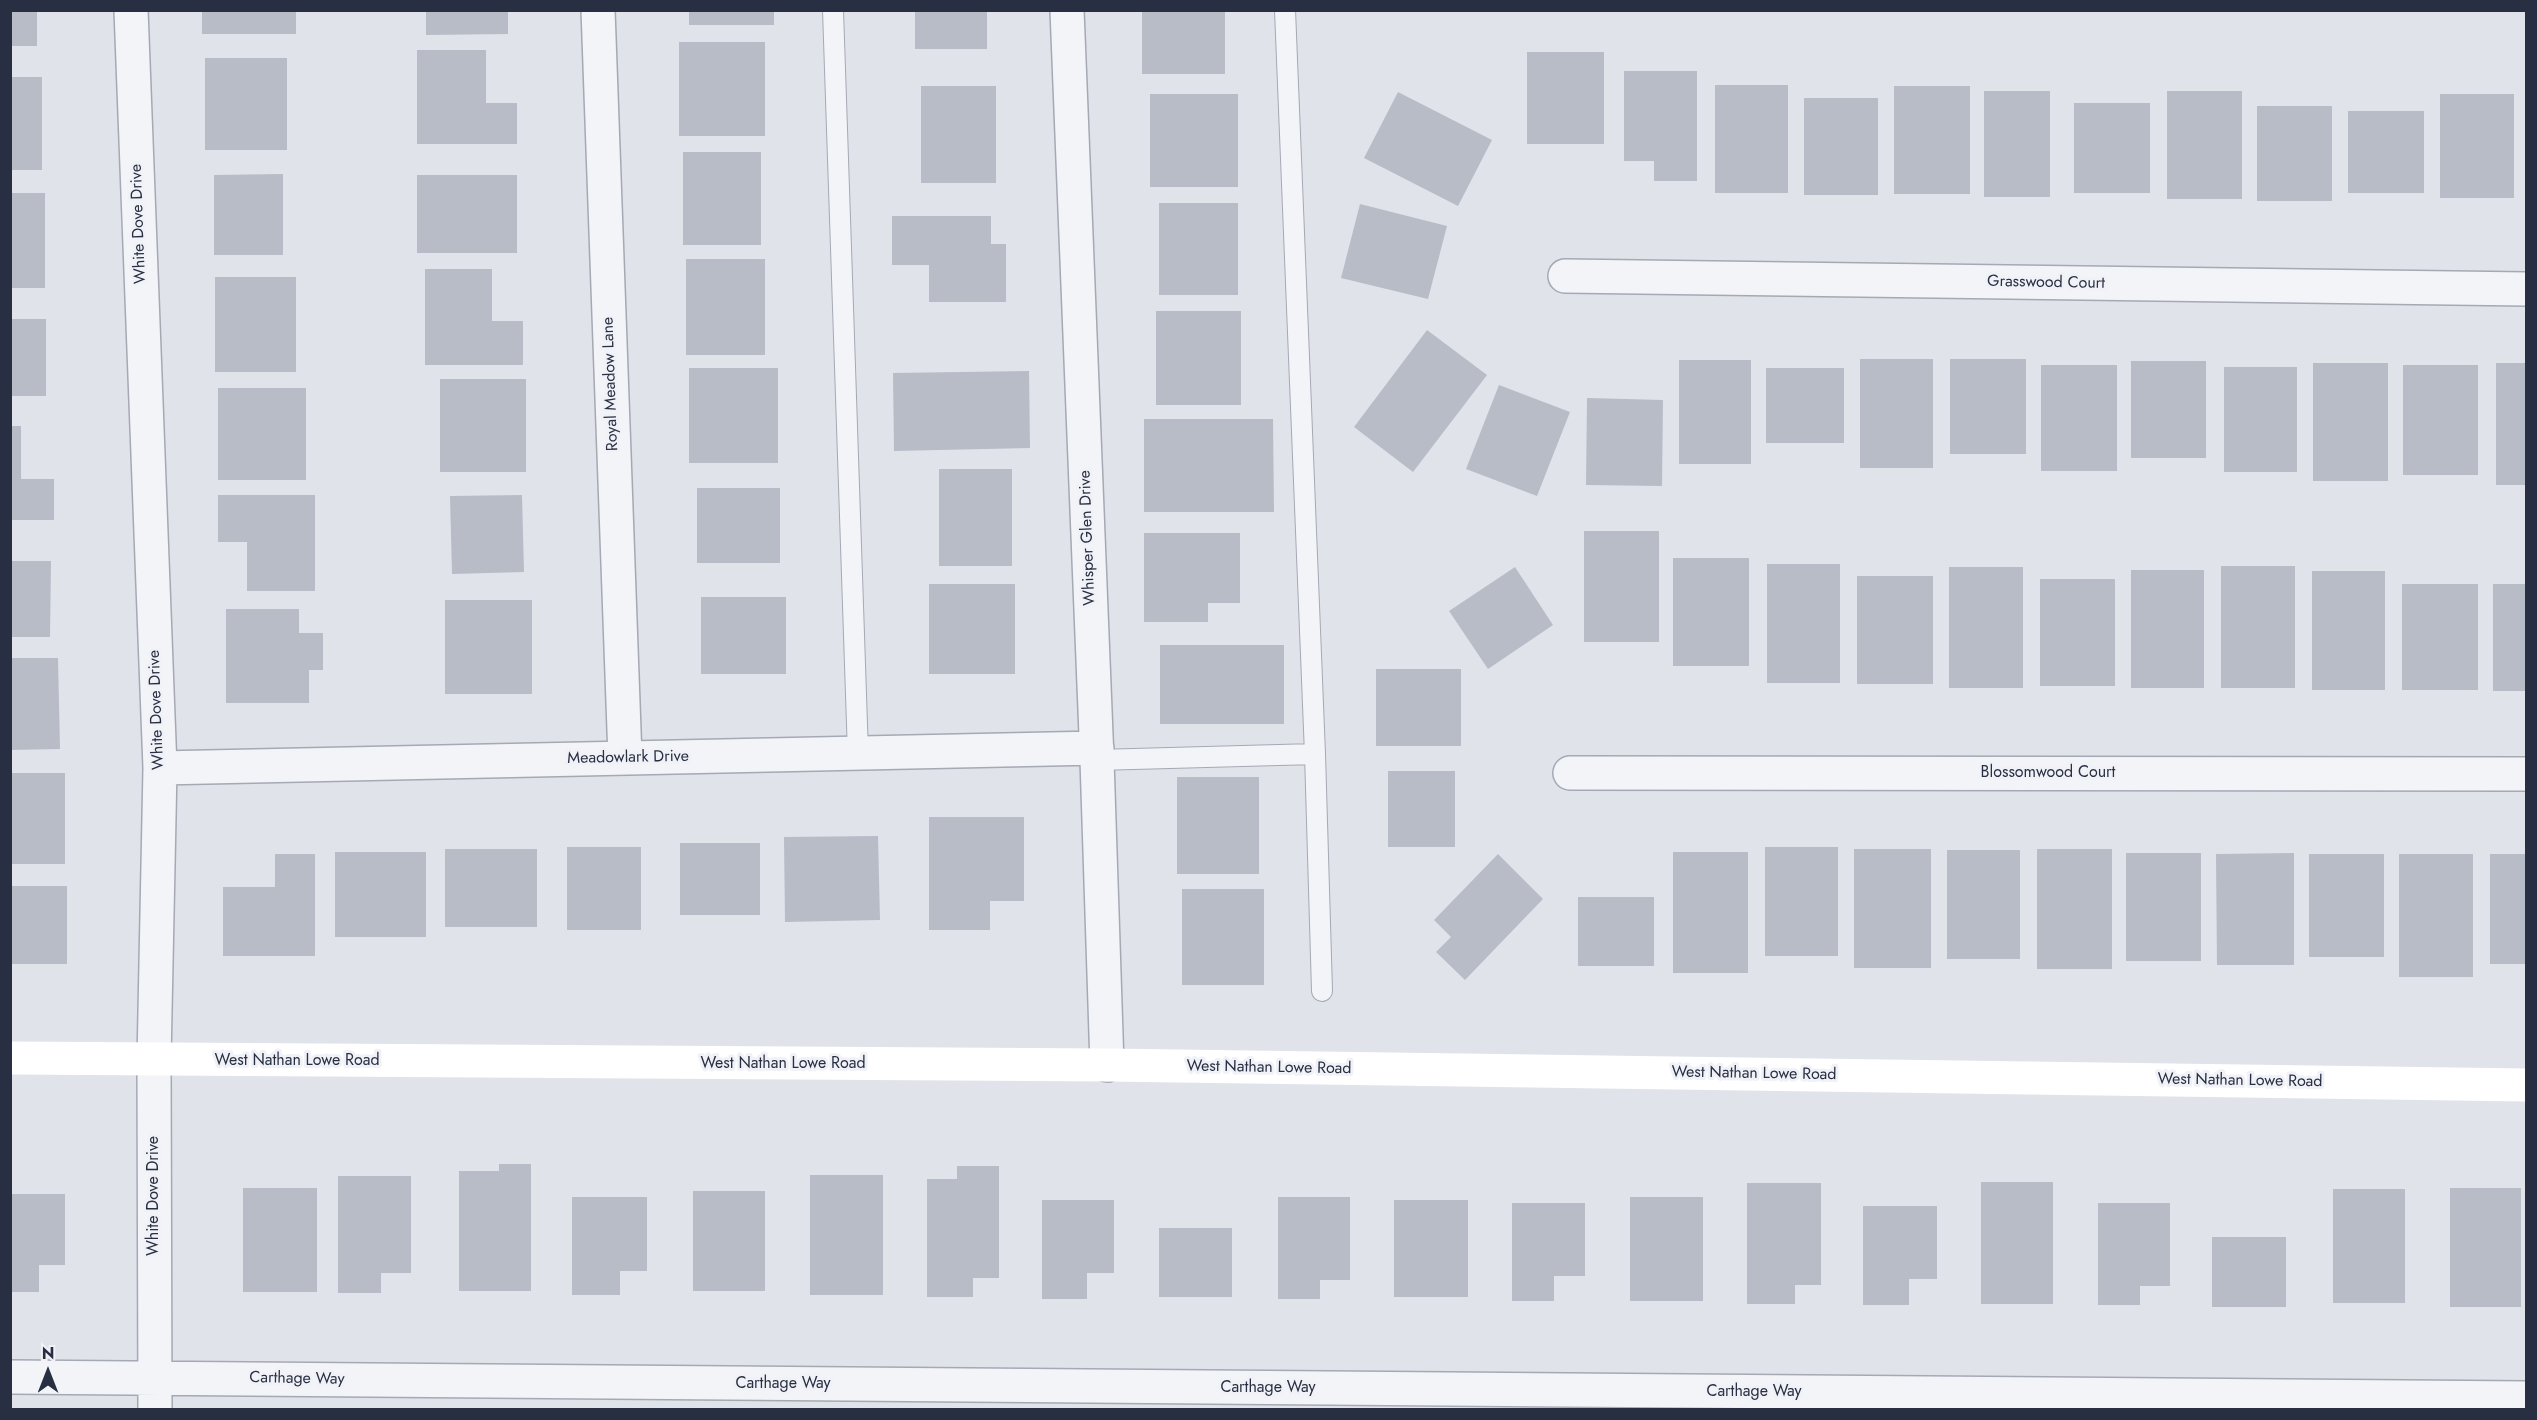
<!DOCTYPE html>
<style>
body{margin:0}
#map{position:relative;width:2537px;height:1420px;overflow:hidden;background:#e0e3ea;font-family:Jost,sans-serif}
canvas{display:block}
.frame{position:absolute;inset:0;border:12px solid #282f42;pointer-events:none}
.north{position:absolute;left:18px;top:1342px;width:60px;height:60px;-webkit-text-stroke:4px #f0f2f7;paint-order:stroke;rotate:0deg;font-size:16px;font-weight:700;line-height:24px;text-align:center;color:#282f42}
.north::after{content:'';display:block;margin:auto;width:21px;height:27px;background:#282f42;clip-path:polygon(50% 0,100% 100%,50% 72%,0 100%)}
</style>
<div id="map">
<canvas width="2537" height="1420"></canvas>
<div class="frame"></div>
<div class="north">N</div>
</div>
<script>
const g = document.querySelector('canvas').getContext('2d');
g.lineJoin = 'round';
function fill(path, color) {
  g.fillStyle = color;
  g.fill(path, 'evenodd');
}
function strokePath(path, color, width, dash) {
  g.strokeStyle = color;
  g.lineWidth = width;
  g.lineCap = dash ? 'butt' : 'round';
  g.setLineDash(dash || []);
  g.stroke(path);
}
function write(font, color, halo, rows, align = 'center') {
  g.font = font + ' Jost,sans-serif';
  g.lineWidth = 6;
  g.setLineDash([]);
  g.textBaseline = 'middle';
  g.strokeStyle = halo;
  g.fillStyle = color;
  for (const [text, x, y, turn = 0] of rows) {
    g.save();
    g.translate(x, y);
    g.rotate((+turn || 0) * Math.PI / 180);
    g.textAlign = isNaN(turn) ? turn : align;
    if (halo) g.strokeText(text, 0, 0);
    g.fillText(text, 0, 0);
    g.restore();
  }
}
fill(new Path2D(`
 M10 10H37V46H10Z
 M202 10H296V34H202Z
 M426 10H508V34L426 35Z
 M689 10H774V25H689Z
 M915 10H987V49H915Z
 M1142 10H1225V74H1142Z
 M679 42H765V136H679Z
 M417 50H486V103H517V144H417Z
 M1527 52H1604V144H1527Z
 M205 58H287V150H205Z
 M1624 71H1697V181H1654V161H1624Z
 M10 77H42V170H10Z
 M1715 85H1788V193H1715Z
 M921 86H996V183H921Z
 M1894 86H1970V194H1894Z
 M1984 91H2050V197H1984Z
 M2167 91H2242V199H2167Z
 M1398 92 1492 140 1458 206 1364 158Z
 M1150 94H1238V187H1150Z
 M2440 94H2514V198H2440Z
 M1804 98H1878V195H1804Z
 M2074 103H2150V193H2074Z
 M2257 106H2332V201H2257Z
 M2348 111H2424V193H2348Z
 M683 152H761V245H683Z
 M283 174V255H214V175Z
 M417 175H517V253H417Z
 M10 193H45V288H10Z
 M1159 203H1238V295H1159Z
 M1360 204 1447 226 1428 299 1341 278Z
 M892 216H991V244H1006V302H929V265H892Z
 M686 259H765V355H686Z
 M425 269H492V321H523V365H425Z
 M215 277H296V372H215Z
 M1156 311H1241V405H1156Z
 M10 319H46V396H10Z
 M1427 330 1487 375 1413 472 1354 427Z
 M1860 359H1933V468H1860Z
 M1950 359H2026V454H1950Z
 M1679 360H1751V464H1679Z
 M2131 361H2206V458H2131Z
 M2313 363H2388V481H2313Z
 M2496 363H2526V485H2496Z
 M2041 365H2117V471H2041Z
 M2403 365H2478V475H2403Z
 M2224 367H2297V472H2224Z
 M689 368H778V463H689Z
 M1766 368H1844V443H1766Z
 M1029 371 1030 448 894 451 893 373Z
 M440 379H526V472H440Z
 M1499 385 1570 412 1537 496 1466 469Z
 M218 388H306V480H218Z
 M1587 398 1663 400 1662 486 1586 485Z
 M1144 419H1273L1274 512H1144Z
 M10 426H21V479H54V520H10Z
 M939 469H1012V566H939Z
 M697 488H780V563H697Z
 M218 495H315V591H247V542H218Z
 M522 495 524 572 452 574 450 496Z
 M1584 531H1659V642H1584Z
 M1144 533H1240V603H1208V622H1144Z
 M1673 558H1749V666H1673Z
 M10 561H51L50 637H10Z
 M1767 564H1840V683H1767Z
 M2221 566H2295V688H2221Z
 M1515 567 1553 625 1488 669 1449 611Z
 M1949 567H2023V688H1949Z
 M2131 570H2204V688H2131Z
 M2312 571H2385V690H2312Z
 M1857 576H1933V684H1857Z
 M2040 579H2115V686H2040Z
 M929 584H1015V674H929Z
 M2402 584H2478V690H2402Z
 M2493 584H2526V691H2493Z
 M701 597H786V674H701Z
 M445 600H532V694H445Z
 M226 609H299V633H323V670H309V703H226Z
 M1160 645H1284V724H1160Z
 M10 658H58L60 749 10 750Z
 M1376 669H1461V746H1376Z
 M1388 771H1455V847H1388Z
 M10 773H65V864H10Z
 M1177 777H1259V874H1177Z
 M929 817H1024V901H990V930H929Z
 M878 836 880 920 785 922 784 837Z
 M680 843H760V915H680Z
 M567 847H641V930H567Z
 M1765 847H1838V956H1765Z
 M445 849H537V927H445Z
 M1854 849H1931V968H1854Z
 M2037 849H2112V969H2037Z
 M1947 850H2020V959H1947Z
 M335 852H426V937H335Z
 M1673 852H1748V973H1673Z
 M2126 853H2201V961H2126Z
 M2294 853V965H2217L2216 854Z
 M275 854H315V956H223V887H275Z
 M1498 854 1543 899 1465 980 1436 952 1451 937 1434 920Z
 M2309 854H2384V957H2309Z
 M2399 854H2473V977H2399Z
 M2490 854H2526V964H2490Z
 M10 886H67V964H10Z
 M1182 889H1264V985H1182Z
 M1578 897H1654V966H1578Z
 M499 1164H531V1291H459V1171H499Z
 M957 1166H999V1278H973V1297H927V1179H957Z
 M810 1175H883V1295H810Z
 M338 1176H411V1273H381V1293H338Z
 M1981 1182H2053V1304H1981Z
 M1747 1183H1821V1285H1795V1304H1747Z
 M243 1188H317V1292H243Z
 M2450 1188H2521V1307H2450Z
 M2333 1189H2405V1303H2333Z
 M693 1191H765V1291H693Z
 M10 1194H65V1265H39V1292H10Z
 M572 1197H647V1271H620V1295H572Z
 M1278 1197H1350V1280H1320V1299H1278Z
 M1630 1197H1703V1301H1630Z
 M1042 1200H1114V1273H1087V1299H1042Z
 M1394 1200H1468V1297H1394Z
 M1512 1203H1585V1276H1554V1301H1512Z
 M2098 1203H2170V1286H2140V1305H2098Z
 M1863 1206H1937V1279H1909V1305H1863Z
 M1159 1228H1232V1297H1159Z
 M2212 1237H2286V1307H2212Z`), '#b7bcc7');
const lane = new Path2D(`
 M833 10 858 754
 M1315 754 1322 991
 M1097 760 1315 754 1285 10`);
const street = new Path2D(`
 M131 10 160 768 154 1060 155 1410
 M598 10 625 758
 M1067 10 1097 760 1107 1065
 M1565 276 2526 289
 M160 768 1097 748
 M1570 773 2526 774
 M10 1377 2526 1398`);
strokePath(lane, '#a5a9b4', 22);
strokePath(street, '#a5a9b4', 36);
strokePath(lane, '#f3f4f8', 20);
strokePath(street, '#f3f4f8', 33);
strokePath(new Path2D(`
 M10 1058 1107 1065 2526 1085`), '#fff', 33);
write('16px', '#282f42', '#f0f2f7', [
 ["White Dove Drive",139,224,-92],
 ["Grasswood Court",2046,283,1],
 ["Royal Meadow Lane",611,384,-92],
 ["Whisper Glen Drive",1088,538,-92],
 ["White Dove Drive",157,710,-92],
 ["Meadowlark Drive",628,758,-1],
 ["Blossomwood Court",2048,773],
 ["West Nathan Lowe Road",297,1061],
 ["West Nathan Lowe Road",783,1064],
 ["West Nathan Lowe Road",1269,1068,1],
 ["West Nathan Lowe Road",1754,1074,1],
 ["West Nathan Lowe Road",2240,1081,1],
 ["White Dove Drive",154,1196,-90],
 ["Carthage Way",297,1379,1],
 ["Carthage Way",783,1384],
 ["Carthage Way",1268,1388],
 ["Carthage Way",1754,1392]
]);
</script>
